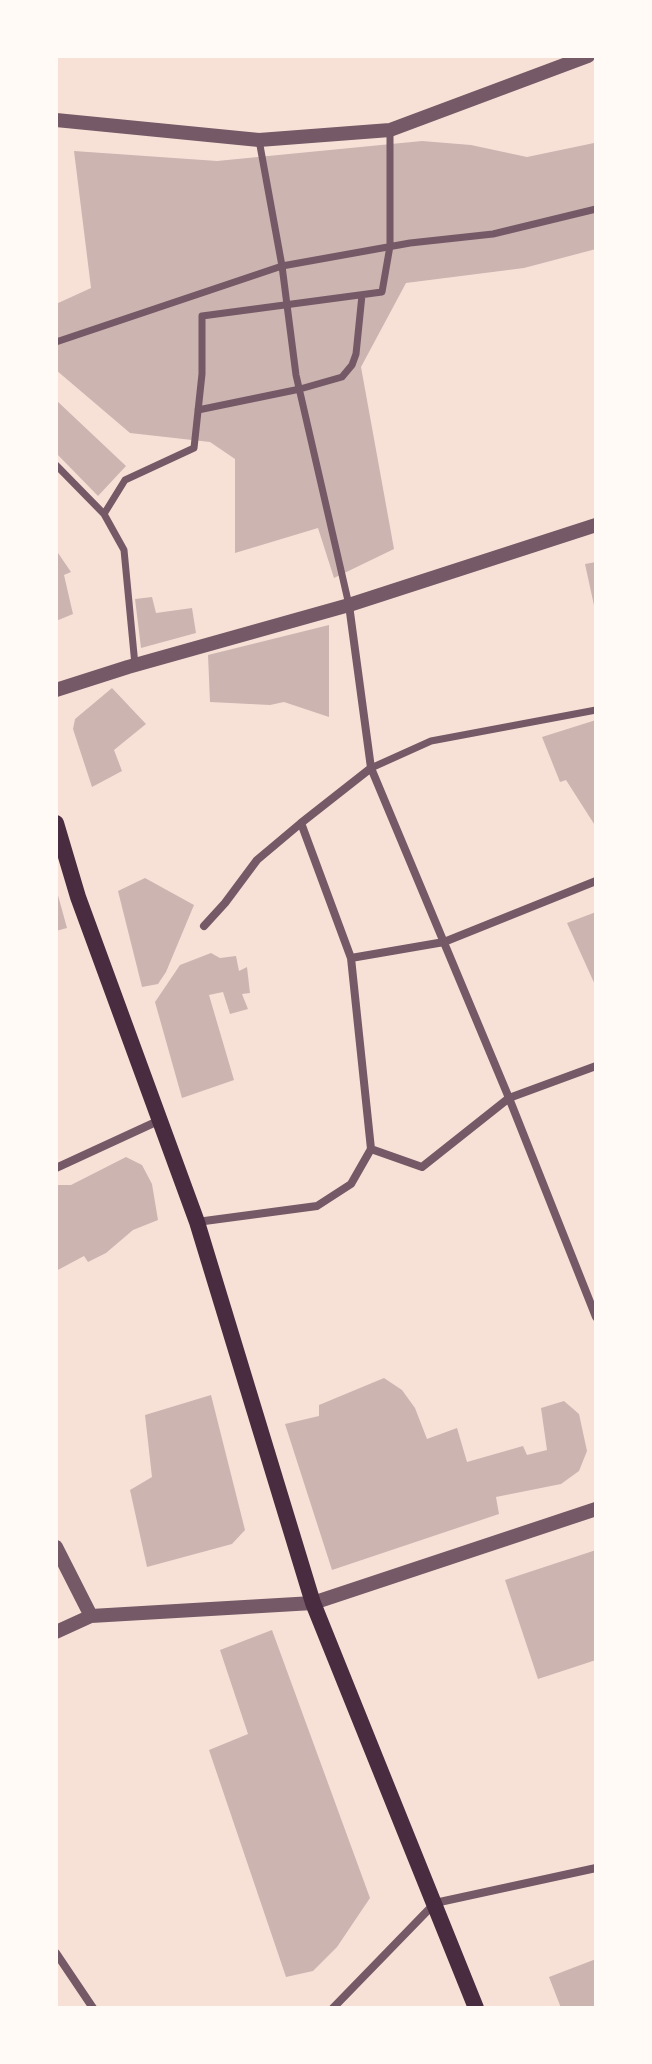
<!DOCTYPE html>
<style>
body{margin:0}
#map{position:relative;width:652px;height:2064px;overflow:hidden;background:#f7e1d7;font-family:"Public Sans",sans-serif}
canvas{display:block}
.frame{position:absolute;inset:0;border:58px solid #fffaf5;pointer-events:none}
</style>
<div id="map">
<canvas width="652" height="2064"></canvas>
<div class="frame"></div>
</div>
<script>
const g = document.querySelector('canvas').getContext('2d');
g.lineJoin = 'round';
function fill(path, color) {
  g.fillStyle = color;
  g.fill(path, 'evenodd');
}
function strokePath(path, color, width, dash) {
  g.strokeStyle = color;
  g.lineWidth = width;
  g.lineCap = dash ? 'butt' : 'round';
  g.setLineDash(dash || []);
  g.stroke(path);
}
fill(new Path2D(`
 M422 141 471 145 527 157 594 143 596 145V249L524 268 406 283 361 367 394 549 334 578 318 528 235 553V459L210 442 130 433 56 370V304L91 288 74 151 217 161Z
 M56 400 126 466 98 496 56 453Z
 M56 550 71 572 64 575 73 614 56 621Z
 M596 562V610H595L585 564Z
 M152 597 156 613 192 608 196 633 141 648 135 599Z
 M329 625V717L284 702 270 705 210 702 208 655Z
 M112 688 146 724 114 750 122 771 92 787 73 729 75 719Z
 M596 720V827L566 780 560 782 542 737Z
 M145 878 194 905 166 972 158 984 142 987 118 891Z
 M56 888 67 928 56 931Z
 M596 912V987L567 923Z
 M211 953 220 958 236 956 239 971 247 967 250 993 242 994 248 1009 230 1014 223 992 209 995 234 1080 182 1098 155 1002 180 965Z
 M126 1157 142 1165 152 1184 158 1220 133 1230 106 1253 88 1262 84 1256 56 1271V1185H71Z
 M384 1378 402 1390 415 1408 427 1439 457 1428 467 1462 523 1446 527 1455 547 1450 541 1408 564 1401 579 1414 587 1451 579 1471 561 1484 496 1497 499 1514 332 1570 285 1424 319 1416V1405Z
 M211 1395 245 1530 232 1544 147 1567 130 1490 152 1477 145 1415Z
 M596 1550V1660L538 1679 505 1580Z
 M272 1630 370 1898 337 1947 313 1971 286 1977 209 1750 248 1734 220 1650Z
 M596 1959V2008H561L549 1977Z`), '#ccb4b1');
strokePath(new Path2D(`
 M259 140 282 266 296 375 349 605
 M56 342 282 266 410 243 493 234 596 209
 M198 410 300 389 342 377 352 365 356 354 362 295
 M56 465 104 514 124 550 135 665
 M104 514 125 480 194 448 202 374V316L382 292 390 246V130
 M371 768 431 741 596 710`), '#755966', 7);
strokePath(new Path2D(`
 M349 605 371 768 509 1098 596 1317
 M371 768 301 823 351 958 444 942 596 881
 M204 926 225 903 257 860 301 823
 M371 1149 422 1167 509 1098 596 1066
 M56 1168 158 1121
 M197 1222 317 1206 351 1184 371 1149 351 958
 M56 1953 93 2008
 M333 2008 435 1903 596 1868`), '#755966', 8);
strokePath(new Path2D(`
 M56 120 259 140 390 130 588 56
 M56 690 128 667 349 605 596 525
 M56 1547 91 1616
 M56 1632 91 1616 313 1603 596 1509`), '#755966', 14);
strokePath(new Path2D(`
 M56 823 78 897 197 1222 313 1603 476 2008`), '#4a2c40', 16);
</script>
